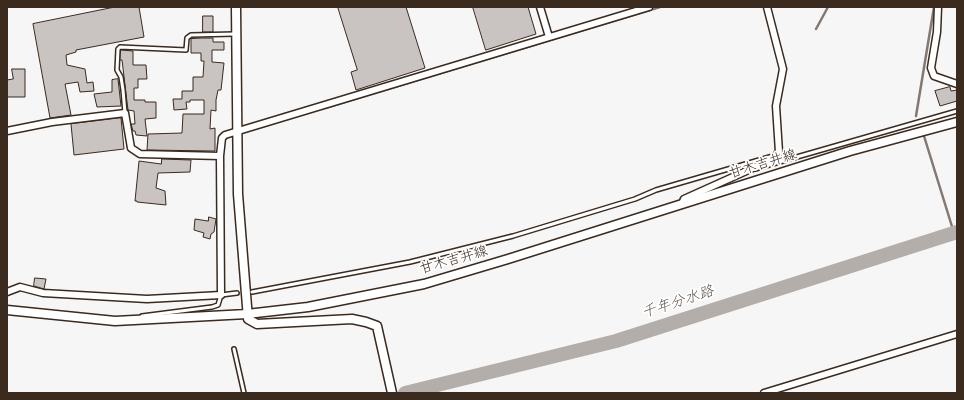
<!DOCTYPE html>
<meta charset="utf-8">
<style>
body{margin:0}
#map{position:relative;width:964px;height:400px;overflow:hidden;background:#f7f6f6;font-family:Mynerve,sans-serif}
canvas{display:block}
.frame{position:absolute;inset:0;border:8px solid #3b2a1e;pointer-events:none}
</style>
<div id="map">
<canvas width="964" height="400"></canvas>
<div class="frame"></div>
</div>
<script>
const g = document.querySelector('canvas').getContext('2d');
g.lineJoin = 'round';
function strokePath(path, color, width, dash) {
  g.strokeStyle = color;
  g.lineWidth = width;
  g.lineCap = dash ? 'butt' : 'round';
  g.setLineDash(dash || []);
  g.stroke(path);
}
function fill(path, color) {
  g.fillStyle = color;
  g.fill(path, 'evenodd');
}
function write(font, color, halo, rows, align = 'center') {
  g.font = font + ' Mynerve,"Klee One",sans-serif';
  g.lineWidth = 3.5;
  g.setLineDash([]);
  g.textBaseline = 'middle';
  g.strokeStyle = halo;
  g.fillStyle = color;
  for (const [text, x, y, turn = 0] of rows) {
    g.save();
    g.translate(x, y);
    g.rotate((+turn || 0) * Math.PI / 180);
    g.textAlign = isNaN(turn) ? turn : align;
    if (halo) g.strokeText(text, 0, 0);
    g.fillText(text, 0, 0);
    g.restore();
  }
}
strokePath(new Path2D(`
 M816 29 828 7
 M325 108 660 7
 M916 116 934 7
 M924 136 954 233`), '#847972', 2.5);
strokePath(new Path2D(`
 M405 393 616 341 957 232`), '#b4aeaa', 14);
const building = new Path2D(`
 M115 7H139L144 37 76 50V52L66 55 67 65 85 69 87 83 93 82 94 91 80 92 78 82 65 84 71 115 50 118 33 24Z
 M338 7H406L425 68 356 90 351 72 357 70Z
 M473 7H528L536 34 486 50Z
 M203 16H213V32H203Z
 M203 38H213V42H224V50H212V62L224 63 221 90H218L216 100V111L211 110 210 129 215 128V151L147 150 148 134 182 133 183 114H204V100H190V102H186L187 109 174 110 173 99H182V91H193V77H203L204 61H201V53H191V39Z
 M121 50 133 51V65H146L147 79H138V88H134V100H145V102H156V118L145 119 147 136 136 135 135 131H133L131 124H135L134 111 128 110 122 60H120Z
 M12 69H25V97H7V80L13 79Z
 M118 79 121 106 97 107 94 94 112 92V80Z
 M950 87 951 91 957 90V101L940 106 935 91Z
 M121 118 124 149 74 155 71 124Z
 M162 159 191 160 190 172 158 173 156 188 165 191 166 205 137 202V201H135L139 161 161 164Z
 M209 217 216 219 214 232 211 234 210 239 203 237 204 233 194 230 195 219 208 221Z
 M35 278 46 279 44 289 34 286Z`);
fill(building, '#c9c3c1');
strokePath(building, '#3b2a1e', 1);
const lane = new Path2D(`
 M125 113 123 90 121 77 117 70 118 49 120 47 186 50 187 38 191 35 235 34
 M755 169 957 111
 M252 292 410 262 513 236 635 199 656 190 773 156
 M142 316 212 307 218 305 221 295 237 293
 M234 349 244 393`);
const street = new Path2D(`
 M540 7 549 37
 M938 7 937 32 931 68 934 76 957 84
 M7 131 52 122 125 113 131 148 140 154 220 156
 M682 204 684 199 773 159 779 152 776 106 783 69 767 7
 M7 292 20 287 43 293 147 299 221 295 220 156 222 138 225 135 649 7
 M764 393 957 334`);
const secondary = new Path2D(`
 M236 7 238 194 248 319 257 324 352 319 366 322 377 326 392 393
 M7 310 115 321 247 314 308 307 424 284 508 259 850 151 957 122`);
strokePath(lane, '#3b2a1e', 6);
strokePath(street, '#3b2a1e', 9);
strokePath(secondary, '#3b2a1e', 11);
strokePath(lane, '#fff', 3);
strokePath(street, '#fff', 6);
strokePath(secondary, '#fff', 8);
write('14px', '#3b2a1e', '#fff', [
 ["甘木吉井線",763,165,-17],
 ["甘木吉井線",454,261,-16]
]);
write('italic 15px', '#65584f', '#fff', [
 ["千年分水路",678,303,-18]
]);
</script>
